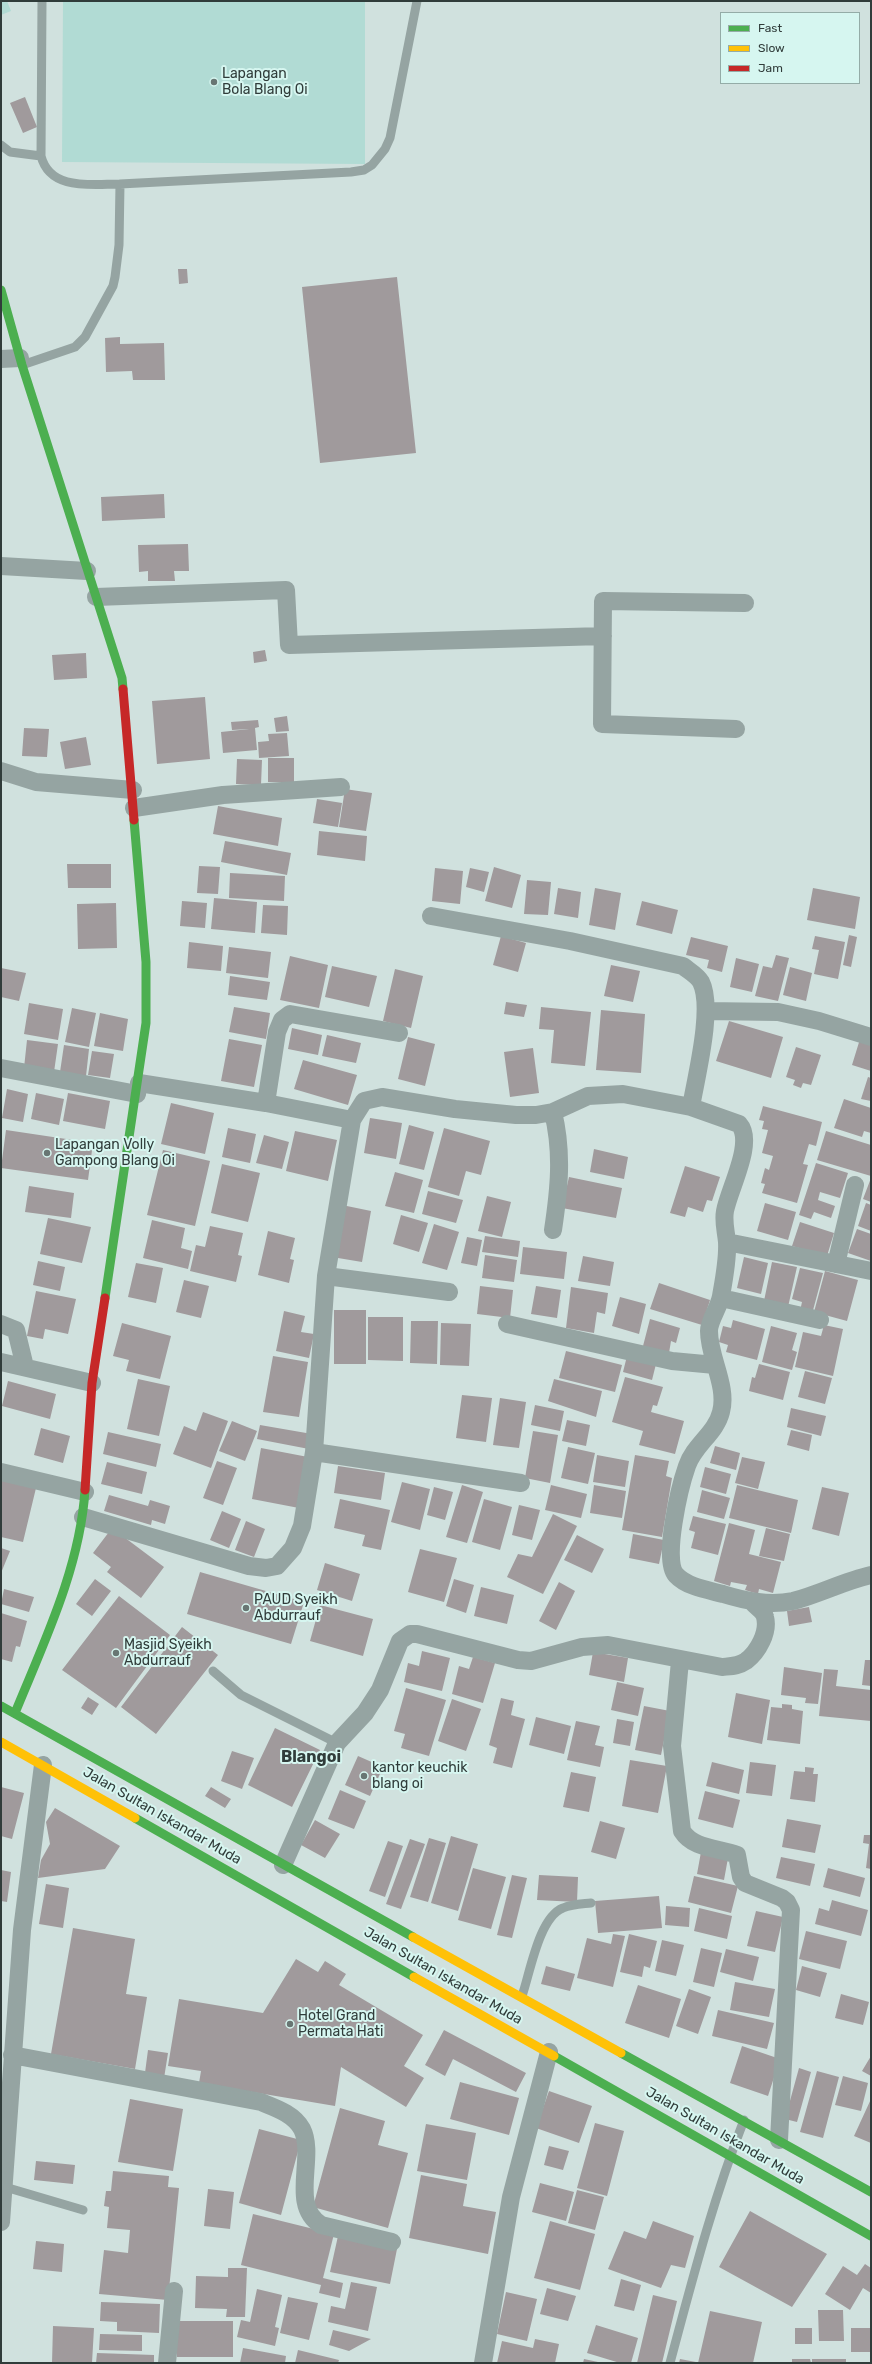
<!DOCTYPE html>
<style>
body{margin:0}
#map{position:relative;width:872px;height:2364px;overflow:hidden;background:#d0e1de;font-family:Rubik,sans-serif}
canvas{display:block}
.frame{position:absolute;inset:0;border:2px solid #303c3a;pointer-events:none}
.legend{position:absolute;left:720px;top:12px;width:140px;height:72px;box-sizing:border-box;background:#d6f6f0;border:1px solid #94aca7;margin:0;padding:5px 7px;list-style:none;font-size:12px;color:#303c3a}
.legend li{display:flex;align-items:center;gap:8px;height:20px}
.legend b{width:20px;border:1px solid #94aca7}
</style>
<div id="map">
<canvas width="872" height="2364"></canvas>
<div class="frame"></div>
<ul class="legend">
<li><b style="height:5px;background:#4caf50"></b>Fast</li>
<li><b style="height:5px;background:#ffc107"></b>Slow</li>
<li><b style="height:5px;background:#c62828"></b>Jam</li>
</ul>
</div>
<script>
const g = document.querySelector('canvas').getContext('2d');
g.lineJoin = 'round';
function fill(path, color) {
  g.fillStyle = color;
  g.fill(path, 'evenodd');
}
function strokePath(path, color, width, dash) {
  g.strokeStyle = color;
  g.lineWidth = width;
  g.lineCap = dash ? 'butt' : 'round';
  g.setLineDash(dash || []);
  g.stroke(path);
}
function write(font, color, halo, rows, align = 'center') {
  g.font = font + ' Rubik,sans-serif';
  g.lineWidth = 4;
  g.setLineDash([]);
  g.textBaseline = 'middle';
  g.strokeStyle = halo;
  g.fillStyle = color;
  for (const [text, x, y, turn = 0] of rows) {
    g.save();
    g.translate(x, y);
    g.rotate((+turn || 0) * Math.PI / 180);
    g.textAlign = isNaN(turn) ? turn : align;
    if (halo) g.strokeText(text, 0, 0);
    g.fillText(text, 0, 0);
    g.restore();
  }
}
fill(new Path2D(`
 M1 1H7L11 11 1 15Z
 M63 1H365V164L62 162Z`), '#b1dbd4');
fill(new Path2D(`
 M25 97 37 127 23 133 10 103Z
 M178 269H187L188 283 179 284Z
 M397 277 416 453 320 463 302 287Z
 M120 337V344L164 343 165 380H133L132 371 106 372 105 338Z
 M164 494 165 518 102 521 101 497Z
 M188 544 189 571H174L175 581H148V571L139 572 138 545Z
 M265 650 267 661 254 663 253 652Z
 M86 653 87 678 54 680 52 655Z
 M205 697 210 759 157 764 152 701Z
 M287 716 289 731 276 732 274 718Z
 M258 720 259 727 255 728 257 750 223 753 221 732 249 729 232 730 231 722Z
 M24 728 49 729 47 757 22 756Z
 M287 733 289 756 259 758 258 742 269 741 268 734Z
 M86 737 91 765 65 769 60 742Z
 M268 758H294V782H268Z
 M237 759 262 760 261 785 236 784Z
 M345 789 372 793 366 831 339 827Z
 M317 799 342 803 338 827 313 823Z
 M218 806 282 818 278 846 213 834Z
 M319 831 367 836 365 861 317 855Z
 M225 841 291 853 287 875 221 862Z
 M67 864H111V888H68Z
 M199 866 220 867 218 894 197 893Z
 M494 867 521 875 512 908 485 901Z
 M435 868 463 871 460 904 432 901Z
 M470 868 489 872 484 892 466 887Z
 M230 873 285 876 284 901 229 898Z
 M527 880 551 882 548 915 524 914Z
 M558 888 581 892 578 918 554 914Z
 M595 888 621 893 615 930 589 925Z
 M813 888 860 897 855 929 807 920Z
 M214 898 257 902 255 933 211 929Z
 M182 901 207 903 205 928 180 926Z
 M642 901 678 910 672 934 636 925Z
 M116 903 117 948 78 949 77 904Z
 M263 905 288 906 287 935 261 933Z
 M849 935 857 937 851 967 843 965Z
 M501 936 526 943 518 972 493 965Z
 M815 936 845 942 838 979 814 974 819 950 812 949Z
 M691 937 728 946 722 972 707 968 709 960 686 955Z
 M189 942 223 946 221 971 187 968Z
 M229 947 271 952 268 978 226 973Z
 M776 955 789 958 778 1001 755 996 763 966 772 968Z
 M290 956 328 965 319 1008 280 1000Z
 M736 958 759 964 752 992 730 987Z
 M611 965 640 971 633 1002 604 996Z
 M332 966 377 976 369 1007 325 997Z
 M790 967 812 973 806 1001 783 995Z
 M1 968 26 973 19 1001 1 997Z
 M395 969 423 976 411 1028 383 1021Z
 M230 976 270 982 267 1000 228 995Z
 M506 1002 527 1005 524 1017 504 1014Z
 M29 1003 63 1009 58 1040 24 1034Z
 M234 1007 270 1013 266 1039 229 1032Z
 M541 1007 591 1012 585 1066 551 1063 554 1030 539 1029Z
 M72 1008 96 1013 89 1047 65 1042Z
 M601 1010 645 1014 641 1073 596 1070Z
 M100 1013 128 1019 123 1051 94 1046Z
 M729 1021 783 1037 771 1078 716 1061Z
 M292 1028 322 1035 318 1055 288 1049Z
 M327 1035 361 1043 356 1063 322 1056Z
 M408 1037 435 1044 425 1086 398 1079Z
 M229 1039 262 1045 254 1087 221 1081Z
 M860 1039 871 1042V1071L852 1065Z
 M27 1040 58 1044 54 1072 24 1068Z
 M64 1045 89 1049 86 1076 60 1072Z
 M796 1047 821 1055 811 1085 803 1083 801 1088 793 1085 795 1080 786 1077Z
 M533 1048 539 1093 510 1097 504 1052Z
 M92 1051 114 1054 110 1078 88 1075Z
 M303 1060 357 1075 348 1105 294 1089Z
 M868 1077 871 1078V1101L861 1099Z
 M7 1089 28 1094 23 1122 2 1118Z
 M36 1093 64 1099 59 1125 31 1119Z
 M68 1093 110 1101 105 1129 63 1121Z
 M844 1099 871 1108V1133L864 1131 862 1137 834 1128Z
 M171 1103 214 1113 205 1154 161 1144Z
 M763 1106 822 1122 816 1146 809 1144 803 1164 808 1165 797 1203 762 1193 765 1184 761 1183 765 1168 769 1170 773 1156 762 1153 768 1130 762 1129 764 1121 759 1120Z
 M370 1118 402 1123 396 1159 364 1153Z
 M409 1125 434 1132 424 1170 399 1164Z
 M228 1128 256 1134 250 1163 222 1157Z
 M444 1128 490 1141 481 1175 466 1171 459 1196 428 1187Z
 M6 1130 93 1143 88 1180 1 1168Z
 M295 1131 337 1140 328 1181 286 1171Z
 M826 1131 871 1145V1176L817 1160Z
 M264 1135 289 1142 282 1169 256 1163Z
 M594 1149 628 1157 624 1179 590 1172Z
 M163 1150 210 1161 195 1226 147 1215Z
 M816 1163 848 1173 840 1198 820 1192 818 1200 835 1206 831 1218 814 1212 811 1219 799 1215Z
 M222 1164 260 1173 248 1222 211 1213Z
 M685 1166 720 1177 712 1201 707 1200 703 1212 688 1207 685 1217 670 1213Z
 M395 1172 423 1180 414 1213 385 1206Z
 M569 1177 622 1188 616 1218 562 1208Z
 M871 1178V1202L863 1199Z
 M29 1186 74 1193 71 1218 25 1212Z
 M428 1191 463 1200 456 1223 422 1214Z
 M487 1196 511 1202 502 1237 478 1231Z
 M765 1203 796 1212 788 1240 757 1231Z
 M866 1203 871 1205V1231L858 1226Z
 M342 1205 371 1211 362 1262 332 1257Z
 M401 1215 428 1223 419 1252 393 1244Z
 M48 1218 91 1227 82 1263 40 1254Z
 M152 1220 185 1228 181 1248 192 1251 188 1269 143 1258Z
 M800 1222 834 1233 827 1256 792 1246Z
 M434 1224 459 1232 447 1270 422 1263Z
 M210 1226 243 1233 238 1255 242 1256 236 1282 190 1271 196 1245 205 1247Z
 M857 1229 871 1234V1261L848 1253Z
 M268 1231 295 1238 290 1259 294 1260 289 1283 258 1275Z
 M485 1236 520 1241 518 1257 482 1252Z
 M467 1237 482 1240 477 1266 461 1263Z
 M523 1247 567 1252 564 1279 520 1274Z
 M485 1255 517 1260 514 1282 482 1278Z
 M583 1256 614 1262 610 1286 578 1281Z
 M744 1257 768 1263 761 1294 737 1288Z
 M38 1261 65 1267 60 1291 33 1285Z
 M772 1262 797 1267 788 1307 764 1301Z
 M136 1263 163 1268 156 1303 128 1297Z
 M800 1268 823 1273 812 1314 800 1311 802 1302 792 1299Z
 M825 1271 858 1280 847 1321 814 1312Z
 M184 1280 209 1286 201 1318 176 1312Z
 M659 1283 710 1300 702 1325 650 1309Z
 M480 1286 513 1290 510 1318 477 1314Z
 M536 1286 561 1290 557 1318 531 1314Z
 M571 1287 608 1293 605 1314 597 1312 594 1333 566 1328Z
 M36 1291 76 1299 68 1334 45 1329 43 1339 27 1336Z
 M620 1297 646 1304 639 1334 612 1326Z
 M334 1310H366V1364H334Z
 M284 1311 305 1316 301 1332 314 1334 309 1358 276 1351Z
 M368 1317H403V1361L368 1360Z
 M650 1319 680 1328 676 1343 671 1341 669 1353 643 1346Z
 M733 1320 765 1329 757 1360 726 1352 728 1345 719 1342 723 1326 731 1328Z
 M411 1321H438L437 1364 410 1363Z
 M122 1323 171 1336 160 1379 126 1371 129 1360 113 1356Z
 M441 1323 471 1324 469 1366 440 1365Z
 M824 1325 843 1329 833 1376 795 1367 803 1332 821 1336Z
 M771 1326 797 1333 792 1350 797 1352 792 1370 762 1362Z
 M566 1351 622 1365 615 1392 559 1378Z
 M273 1356 308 1362 299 1417 263 1412Z
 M627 1356 656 1364 652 1380 623 1372Z
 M759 1364 790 1372 783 1400 749 1391 752 1377 755 1378Z
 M805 1371 832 1378 825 1404 798 1397Z
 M625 1377 663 1387 657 1406 653 1405 651 1412 684 1421 675 1454 639 1445 643 1431 612 1422Z
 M138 1379 170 1386 159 1436 127 1429Z
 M554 1379 602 1391 596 1417 548 1401Z
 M8 1381 56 1394 50 1419 2 1406Z
 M462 1395 492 1398 486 1442 456 1438Z
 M500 1398 526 1402 519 1448 493 1445Z
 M535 1405 564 1411 560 1431 531 1425Z
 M791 1408 826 1416 821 1436 787 1427Z
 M203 1412 228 1421 211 1468 173 1454 184 1426 196 1431Z
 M567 1420 590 1425 586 1446 562 1441Z
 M232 1421 257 1431 245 1461 219 1451Z
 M260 1425 312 1434 309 1449 257 1439Z
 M41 1428 70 1436 63 1463 34 1455Z
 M791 1430 812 1435 809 1451 787 1445Z
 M533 1431 558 1435 550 1483 525 1478Z
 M108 1432 161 1444 156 1467 103 1454Z
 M715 1446 740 1453 736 1470 710 1463Z
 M568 1447 595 1453 588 1484 561 1478Z
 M261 1448 308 1457 299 1508 252 1499Z
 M597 1455 629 1461 625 1487 593 1482Z
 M635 1455 669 1461 666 1476 672 1478 662 1537 622 1530Z
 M742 1457 765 1462 758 1489 735 1483Z
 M217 1461 237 1468 223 1505 203 1498Z
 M107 1462 147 1472 142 1494 101 1484Z
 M338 1466 385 1473 381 1500 334 1493Z
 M705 1467 731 1474 726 1494 700 1487Z
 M1 1480 36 1488 23 1542 1 1537Z
 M402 1482 430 1489 420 1530 391 1522Z
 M462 1485 483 1492 467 1543 446 1537Z
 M551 1485 587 1494 581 1518 545 1510Z
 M594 1485 626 1491 622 1518 590 1513Z
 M737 1485 798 1500 791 1533 729 1518Z
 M434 1487 453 1492 445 1520 427 1515Z
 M822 1487 849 1493 839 1536 812 1529Z
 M702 1490 730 1498 724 1519 697 1512Z
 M109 1495 148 1506 150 1500 170 1506 165 1524 152 1520 151 1525 104 1511Z
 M340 1499 390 1510 381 1550 362 1546 365 1535 334 1528Z
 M484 1499 512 1507 500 1550 472 1542Z
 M519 1505 540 1510 532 1540 512 1535Z
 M222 1511 241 1519 229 1548 210 1540Z
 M553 1514 577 1526 543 1594 507 1577 518 1554 532 1557Z
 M693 1516 726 1524 718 1555 691 1548 695 1532 689 1530Z
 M246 1521 265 1529 254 1557 235 1550Z
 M729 1523 755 1530 749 1554 781 1562 773 1593 759 1589 758 1594 745 1590 747 1585 731 1582 730 1586 714 1581Z
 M112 1528 164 1567 141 1598 107 1572 111 1567 93 1553Z
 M766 1528 790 1534 784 1561 759 1556Z
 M633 1534 664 1540 659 1564 629 1558Z
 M577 1535 604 1549 592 1573 564 1560Z
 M1 1548 10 1551 1 1573Z
 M420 1549 457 1558 444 1602 408 1592Z
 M325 1563 360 1574 352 1601 317 1590Z
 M200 1572 304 1602 291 1644 187 1614Z
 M95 1579 111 1591 92 1616 76 1604Z
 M454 1579 474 1585 466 1613 446 1606Z
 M559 1582 575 1591 556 1630 539 1621Z
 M481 1587 514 1595 507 1624 474 1616Z
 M4 1589 34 1597 29 1612 1 1604Z
 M119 1596 170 1635 116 1708 62 1670Z
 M320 1605 373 1619 363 1656 310 1641Z
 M809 1607 812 1622 789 1626 787 1611Z
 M1 1613 27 1621 20 1647 16 1646 12 1662 1 1659Z
 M182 1627 218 1655 156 1734 121 1707Z
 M422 1651 450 1658 442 1691 404 1682 408 1663 419 1666Z
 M593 1652 628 1658 624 1682 589 1675Z
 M473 1657 495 1663 483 1703 452 1694 459 1666 469 1669Z
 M865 1660H871V1686L862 1685Z
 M784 1667 822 1673 818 1704 805 1703 806 1698 781 1695Z
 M824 1669 838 1670 836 1686 871 1690V1721L819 1716Z
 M617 1682 644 1688 638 1716 611 1710Z
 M406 1688 446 1700 429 1756 401 1748 405 1734 394 1731Z
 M736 1693 770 1700 762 1744 728 1737Z
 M88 1697 99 1704 92 1715 81 1708Z
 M501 1698 514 1701 511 1715 525 1719 512 1768 493 1763 497 1748 489 1745Z
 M452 1699 481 1709 466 1751 438 1741Z
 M782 1704 792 1705V1709L803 1711 800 1744 767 1740 771 1707 782 1708Z
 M644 1706 670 1711 661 1755 635 1750Z
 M536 1717 571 1726 564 1754 529 1745Z
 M617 1719 634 1722 630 1746 613 1743Z
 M576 1721 600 1726 595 1745 604 1747 600 1767 567 1760Z
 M275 1728 320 1750 292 1807 248 1785Z
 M232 1751 254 1758 242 1789 221 1781Z
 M358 1756 383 1767 370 1796 345 1785Z
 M630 1760 667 1766 658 1813 622 1806Z
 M712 1762 744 1770 739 1794 706 1786Z
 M750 1762 776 1765 772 1796 746 1793Z
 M805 1767 814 1768 813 1774H818L815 1802 790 1799 794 1771 805 1772Z
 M571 1772 596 1777 589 1812 563 1807Z
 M1 1787 24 1793 12 1839 1 1836Z
 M211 1787 231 1799 225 1808 205 1796Z
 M340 1790 366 1801 354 1829 328 1819Z
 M705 1791 740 1800 733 1828 698 1819Z
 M55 1808 120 1846 105 1869 38 1878 41 1860 50 1844 46 1822Z
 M787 1819 821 1825 815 1853 782 1847Z
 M315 1820 340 1834 325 1858 301 1845Z
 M600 1821 625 1828 616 1859 591 1852Z
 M864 1835H871V1869L866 1868 869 1844 863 1843Z
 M451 1836 478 1844 458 1911 431 1903Z
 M429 1838 446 1843 428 1902 410 1897Z
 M410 1839 425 1844 401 1909 386 1904Z
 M388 1841 403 1846 385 1897 369 1891Z
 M701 1852 728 1858 724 1880 697 1874Z
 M781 1857 815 1864 810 1886 776 1878Z
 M473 1868 506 1877 491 1929 458 1920Z
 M828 1868 865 1878 860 1897 823 1887Z
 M1 1870 11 1872 7 1902 1 1901Z
 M512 1875 527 1878 512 1938 497 1935Z
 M539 1875 578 1877 577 1902 537 1900Z
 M694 1876 738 1886 731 1913 688 1902Z
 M46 1884 69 1888 63 1928 39 1924Z
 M659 1896 662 1928 598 1933 595 1901Z
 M832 1900 868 1910 861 1936 815 1924 819 1908 829 1911Z
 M666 1906 690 1908 689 1927 665 1925Z
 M699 1908 732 1916 727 1939 694 1931Z
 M756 1911 783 1917 775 1952 747 1946Z
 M73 1928 135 1939 126 1994 147 1997 135 2069 51 2054Z
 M806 1931 847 1941 840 1969 799 1959Z
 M613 1934 625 1936 613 1987 577 1978 587 1938 611 1944Z
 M629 1934 657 1941 650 1968 644 1966 642 1977 620 1972Z
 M662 1940 684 1945 676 1976 655 1971Z
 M701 1948 722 1953 714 1987 693 1982Z
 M726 1949 759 1957 753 1981 720 1972Z
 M296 1959 318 1972 325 1961 346 1974 339 1985 423 2035 404 2066 424 2078 406 2107 341 2067 335 2106 199 2083 201 2071 168 2066 179 1999 263 2013Z
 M546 1966 575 1974 570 1991 541 1984Z
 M802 1966 827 1973 820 1997 796 1990Z
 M735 1982 775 1989 769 2017 730 2010Z
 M638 1985 681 1999 669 2038 625 2023Z
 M689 1989 711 1997 698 2034 676 2026Z
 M841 1994 869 2002 863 2025 835 2018Z
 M718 2010 774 2023 767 2049 712 2036Z
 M444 2030 526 2073 516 2092 453 2059 445 2076 425 2065Z
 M742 2046 780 2059 768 2096 730 2083Z
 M148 2050 168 2053 162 2091 143 2088Z
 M871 2056V2076L862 2071Z
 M799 2068 811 2072 797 2122 785 2119Z
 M817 2071 839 2077 823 2138 800 2132Z
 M843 2076 868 2083 861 2111 835 2105Z
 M460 2082 519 2098 509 2135 450 2119Z
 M549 2091 592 2106 579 2143 536 2128Z
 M130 2099 183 2109 173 2171 118 2162Z
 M871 2099V2143L854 2136Z
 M340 2108 385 2121 378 2145 408 2153 388 2228 313 2207Z
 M595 2123 624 2131 607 2196 577 2188Z
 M426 2124 476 2133 467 2180 417 2171Z
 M259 2129 301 2140 281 2215 239 2203Z
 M549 2146 569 2151 563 2170 544 2165Z
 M36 2161 75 2165 73 2184 34 2180Z
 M113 2171 169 2176 168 2187 179 2188 168 2300 99 2294 104 2250 128 2253 130 2230 107 2228 109 2207 104 2206 106 2191H111Z
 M421 2175 467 2184 463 2206 496 2212 488 2254 409 2238Z
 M540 2183 574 2192 566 2221 532 2212Z
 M208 2189 234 2192 230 2229 204 2226Z
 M577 2190 604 2197 595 2230 568 2223Z
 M750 2211 827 2254 792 2307 719 2267Z
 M253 2214 334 2234 323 2278 343 2283 340 2298 319 2293 321 2285 241 2265Z
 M550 2221 595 2234 580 2290 534 2278Z
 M653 2221 694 2236 685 2268 671 2265 661 2288 608 2269 624 2231 646 2239Z
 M338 2236 397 2249 390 2284 330 2272Z
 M36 2241 64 2244 62 2272 33 2269Z
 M865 2264 871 2268V2293L863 2288 850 2310 825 2294 843 2266 857 2275Z
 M228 2268H247L245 2317H226L227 2309 195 2308 196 2276 228 2277Z
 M621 2279 641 2285 634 2311 614 2306Z
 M351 2282 377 2287 368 2331 328 2322 331 2306 345 2309Z
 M547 2288 576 2296 568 2321 540 2314Z
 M257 2289 282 2295 275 2327 279 2328 275 2346 237 2337 241 2320 250 2322Z
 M506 2292 537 2299 527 2341 497 2334Z
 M653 2295 677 2301 662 2363H637Z
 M288 2297 318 2303 309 2340 280 2333Z
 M101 2302 160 2304 159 2333 117 2331V2322L100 2321Z
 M818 2310H843L844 2341H819Z
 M710 2311 762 2322 753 2363H698Z
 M177 2321H233V2357H177Z
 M596 2325 638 2338 631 2363H620L587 2353Z
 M53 2326 94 2328 92 2363H52Z
 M795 2328H812V2344H795Z
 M851 2328H871V2352H851Z
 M333 2330 371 2339 349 2351 329 2345Z
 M100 2334 142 2335V2351L99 2350Z
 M535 2339 559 2344 555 2363H497L502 2341 533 2348Z
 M243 2348 286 2356 285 2363H240Z
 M298 2350 339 2360 338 2363H295Z
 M97 2353 154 2355V2363H96Z
 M584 2359 598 2362V2363H583Z
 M680 2359 696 2362V2363H679Z
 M792 2359H810L811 2363H792Z
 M812 2359H846V2363H812Z`), '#a09a9c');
strokePath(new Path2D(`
 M1 145 10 152 41 156
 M120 184 351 172 364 170 372 165 385 149 390 138 417 1
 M22 365 75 347 85 337 113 286 115 277 119 245 120 184C91 184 50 191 41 156L42 1
 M213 1671 241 1695 337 1743
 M522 1996C530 1973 539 1917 563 1908 572 1904 582 1904 591 1903
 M5 2187 83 2210
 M670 2363C692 2281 713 2199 744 2120`), '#95a4a2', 9);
strokePath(new Path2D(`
 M1 359 20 358
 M1 566 87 571
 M96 597 286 590 289 645 603 636
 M736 729 602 724 603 601 745 603
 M1 771 36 782 133 790
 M134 808 223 795 341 787
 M431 916 570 941 683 966C689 971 697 975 701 982 714 1008 696 1077 691 1107
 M706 1011 778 1012 819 1021 871 1037
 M1 1068 137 1094
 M139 1083 266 1103 352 1120 364 1101 382 1097 455 1109 516 1115H536L553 1112 588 1096 623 1094 691 1107 739 1124C755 1142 729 1189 725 1211 723 1222 726 1231 727 1242 728 1259 724 1279 721 1296 719 1308 709 1320 709 1331 709 1358 728 1386 721 1412 716 1433 694 1445 687 1466 680 1486 662 1560 676 1575 687 1587 708 1590 723 1594 746 1601 769 1606 793 1601 820 1594 844 1581 871 1575
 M266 1103 277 1032 282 1020 290 1014 399 1033
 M553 1112C563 1153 559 1190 553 1230
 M727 1242 871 1271
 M836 1264 855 1185
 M326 1276 449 1292
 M721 1298 820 1320
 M1 1324 16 1330 25 1367
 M507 1324 672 1361 715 1365
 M1 1362 92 1383
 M314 1452 521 1483
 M1 1472 85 1492
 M83 1517 249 1566 266 1568 277 1566 293 1548 302 1526 314 1452 326 1276 352 1120
 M680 1661 672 1746 682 1831C693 1849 719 1848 737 1855L741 1877 745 1883 782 1898 787 1902 791 1910 779 2140
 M283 1865 337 1743 365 1713 380 1690 400 1641 410 1634H417L518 1660 531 1661 582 1647 608 1645 722 1667C731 1666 739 1666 746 1661 758 1652 769 1632 765 1617 764 1612 757 1607 753 1603
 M12 2055 261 2102C276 2108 294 2114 302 2129 316 2157 289 2205 321 2225L392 2242
 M1 2222 22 1930 43 1765
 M167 2363 174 2291
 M483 2363 511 2197 549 2052`), '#95a4a2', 18);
strokePath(new Path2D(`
 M1 290 22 365 122 678 123 689
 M105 1298 146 1023V962L134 820
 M1 1706 413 1937
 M15 1713C44 1642 80 1568 85 1490
 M135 1818 414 1977
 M621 2053 871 2192
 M554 2056 871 2236`), '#4caf50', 9);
strokePath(new Path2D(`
 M1 1742 135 1818
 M413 1937 621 2053
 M414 1977 554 2056`), '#ffc107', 9);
strokePath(new Path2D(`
 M123 689 134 820
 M85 1490 92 1383 105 1298`), '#c62828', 9);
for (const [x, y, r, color] of [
 [214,82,4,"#687673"],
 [47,1153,4,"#687673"],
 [246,1608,4,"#687673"],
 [116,1653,4,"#687673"],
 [364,1776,4,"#687673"],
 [290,2024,4,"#687673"]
]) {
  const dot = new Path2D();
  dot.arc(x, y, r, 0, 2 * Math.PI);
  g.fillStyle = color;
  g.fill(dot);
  strokePath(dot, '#d6f6f0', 1.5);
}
write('14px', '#303c3a', '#d6f6f0', [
 ["Lapangan",222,74],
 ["Bola Blang Oi",222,90],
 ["Lapangan Volly",55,1145],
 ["Gampong Blang Oi",55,1161],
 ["PAUD Syeikh",254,1600],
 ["Abdurrauf",254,1616],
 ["Masjid Syeikh",124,1645],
 ["Abdurrauf",124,1661],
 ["kantor keuchik",372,1768],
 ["blang oi",372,1784],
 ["Hotel Grand",298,2016],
 ["Permata Hati",298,2032]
], 'left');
write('14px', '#303c3a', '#d6f6f0', [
 ["Jalan Sultan Iskandar Muda",162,1816,30],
 ["Jalan Sultan Iskandar Muda",443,1976,30],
 ["Jalan Sultan Iskandar Muda",725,2136,30]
]);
write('bold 16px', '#303c3a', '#d6f6f0', [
 ["Blangoi",311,1757]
]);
</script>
